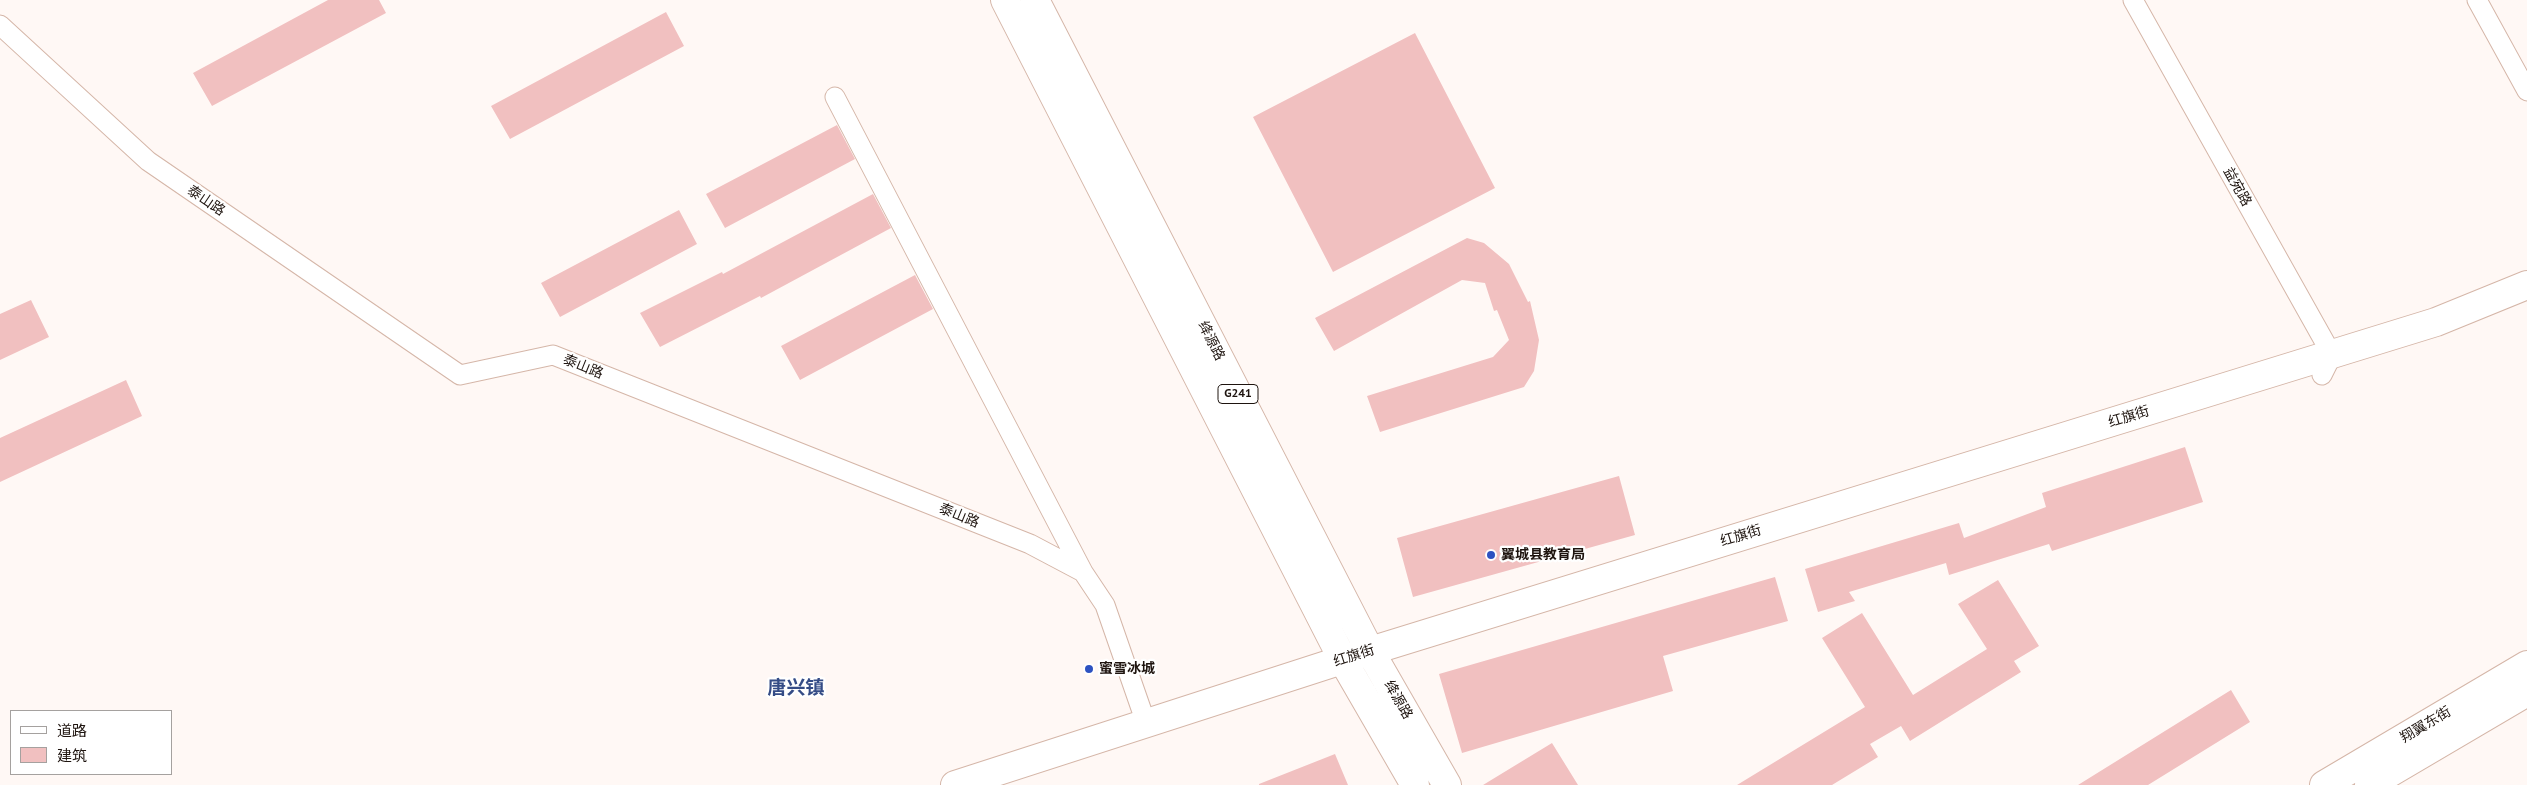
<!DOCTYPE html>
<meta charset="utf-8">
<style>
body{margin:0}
#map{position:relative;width:2527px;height:785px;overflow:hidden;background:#fff8f5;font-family:"PT Sans","Noto Sans SC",sans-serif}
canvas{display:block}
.legend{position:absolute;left:10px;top:710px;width:162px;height:65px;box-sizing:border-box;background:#fff;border:1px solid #a5a19f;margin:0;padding:6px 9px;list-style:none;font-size:15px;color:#1e140f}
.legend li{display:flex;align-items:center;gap:10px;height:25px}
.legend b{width:25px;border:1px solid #a5a19f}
</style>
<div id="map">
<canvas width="2527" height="785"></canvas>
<ul class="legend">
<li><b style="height:6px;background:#fff"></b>道路</li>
<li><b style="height:14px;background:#f1c0c0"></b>建筑</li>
</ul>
</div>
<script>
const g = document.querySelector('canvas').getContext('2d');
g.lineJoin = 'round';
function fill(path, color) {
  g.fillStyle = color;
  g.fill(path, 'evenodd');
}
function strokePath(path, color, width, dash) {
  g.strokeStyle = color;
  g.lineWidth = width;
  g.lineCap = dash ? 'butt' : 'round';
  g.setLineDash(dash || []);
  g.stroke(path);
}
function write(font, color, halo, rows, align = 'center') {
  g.font = font + ' "PT Sans","Noto Sans SC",sans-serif';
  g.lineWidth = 4.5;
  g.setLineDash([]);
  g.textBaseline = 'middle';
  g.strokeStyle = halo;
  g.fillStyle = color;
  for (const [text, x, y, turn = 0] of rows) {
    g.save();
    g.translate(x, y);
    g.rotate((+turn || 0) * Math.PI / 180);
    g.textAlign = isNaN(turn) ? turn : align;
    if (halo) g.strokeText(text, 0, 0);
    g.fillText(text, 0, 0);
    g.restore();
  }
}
fill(new Path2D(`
 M328 0H379L386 13 212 106 193 73Z
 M666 12 684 46 510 139 491 106Z
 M1415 33 1495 188 1333 272 1253 117Z
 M837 125 855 159 725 228 706 194Z
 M873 194 891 228 761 298 760 296 660 347 640 313 722 272 723 274Z
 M679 210 697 244 560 317 541 283Z
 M1467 238 1484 243 1509 264 1528 302 1530 301 1539 340 1534 371 1524 387 1380 432 1367 396 1493 357 1509 340 1497 310 1494 311 1485 283 1462 280 1334 351 1315 318Z
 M915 275 933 309 800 380 781 346Z
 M31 300 49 337 0 360V314Z
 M126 380 142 416 0 482V438Z
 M2185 447 2203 502 2052 551 2049 544 1949 575 1946 563 1849 592 1855 601 1818 612 1805 569 1959 523 1964 538 2046 507 2042 493Z
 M1619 476 1635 535 1413 597 1397 538Z
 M1775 577 1788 621 1663 656 1673 691 1462 753 1439 674Z
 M1998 580 2039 646 2014 661 2021 672 1910 741 1901 726 1870 744 1878 757 1832 785H1737L1865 707 1822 638 1862 613 1913 695 1987 649 1958 604Z
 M2231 690 2250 722 2148 785H2078Z
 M1552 743 1578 785H1483Z
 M1335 754 1348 785H1259V784Z`), '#f1c0c0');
const street = new Path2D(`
 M2133 0 2332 355 2322 375
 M2477 0 2527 91
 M0 25 148 161 460 375 553 355 1030 544 1083 572 1105 605 1146 723
 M835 97 1083 572`);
const secondary = new Path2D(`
 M955 785 1370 651 2436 322 2527 285`);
const primary = new Path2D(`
 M2324 785 2527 665
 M2369 785 2527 692`);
const highway = new Path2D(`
 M1005 0 1345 664 1415 785
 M1035 0 1370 651 1447 785`);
strokePath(street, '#d5b6a8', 21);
strokePath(secondary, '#d5b6a8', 30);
strokePath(primary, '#d5b6a8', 30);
strokePath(highway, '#d5b6a8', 30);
strokePath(street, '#fff', 19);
strokePath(secondary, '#fff', 28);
strokePath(primary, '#fff', 28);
strokePath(highway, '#fff', 28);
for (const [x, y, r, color] of [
 [1491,555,5,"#2d52c1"],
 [1089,669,5,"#2d52c1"]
]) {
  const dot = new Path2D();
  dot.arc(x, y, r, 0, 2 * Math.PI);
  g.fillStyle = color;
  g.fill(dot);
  strokePath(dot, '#fff', 2);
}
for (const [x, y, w] of [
 [1238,394,40]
]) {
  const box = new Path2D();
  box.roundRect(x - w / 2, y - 9.5, w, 19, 4);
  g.fillStyle = '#fff';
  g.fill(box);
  strokePath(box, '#1e140f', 1);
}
write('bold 12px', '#1e140f', null, [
 ["G241",1238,394]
]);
write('14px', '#1e140f', '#fff', [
 ["益宛路",2237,187,61],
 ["泰山路",206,201,34],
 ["绛源路",1211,341,63],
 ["泰山路",583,367,22],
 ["红旗街",2129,417,-17],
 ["泰山路",959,516,22],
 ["红旗街",1741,536,-17],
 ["红旗街",1354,656,-18],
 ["绛源路",1398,700,60],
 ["翔翼东街",2426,725,-31]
]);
write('bold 14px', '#1e140f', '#fff', [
 ["翼城县教育局",1501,555],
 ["蜜雪冰城",1099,669]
], 'left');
write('bold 19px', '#354c86', '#fff', [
 ["唐兴镇",796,689]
]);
</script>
